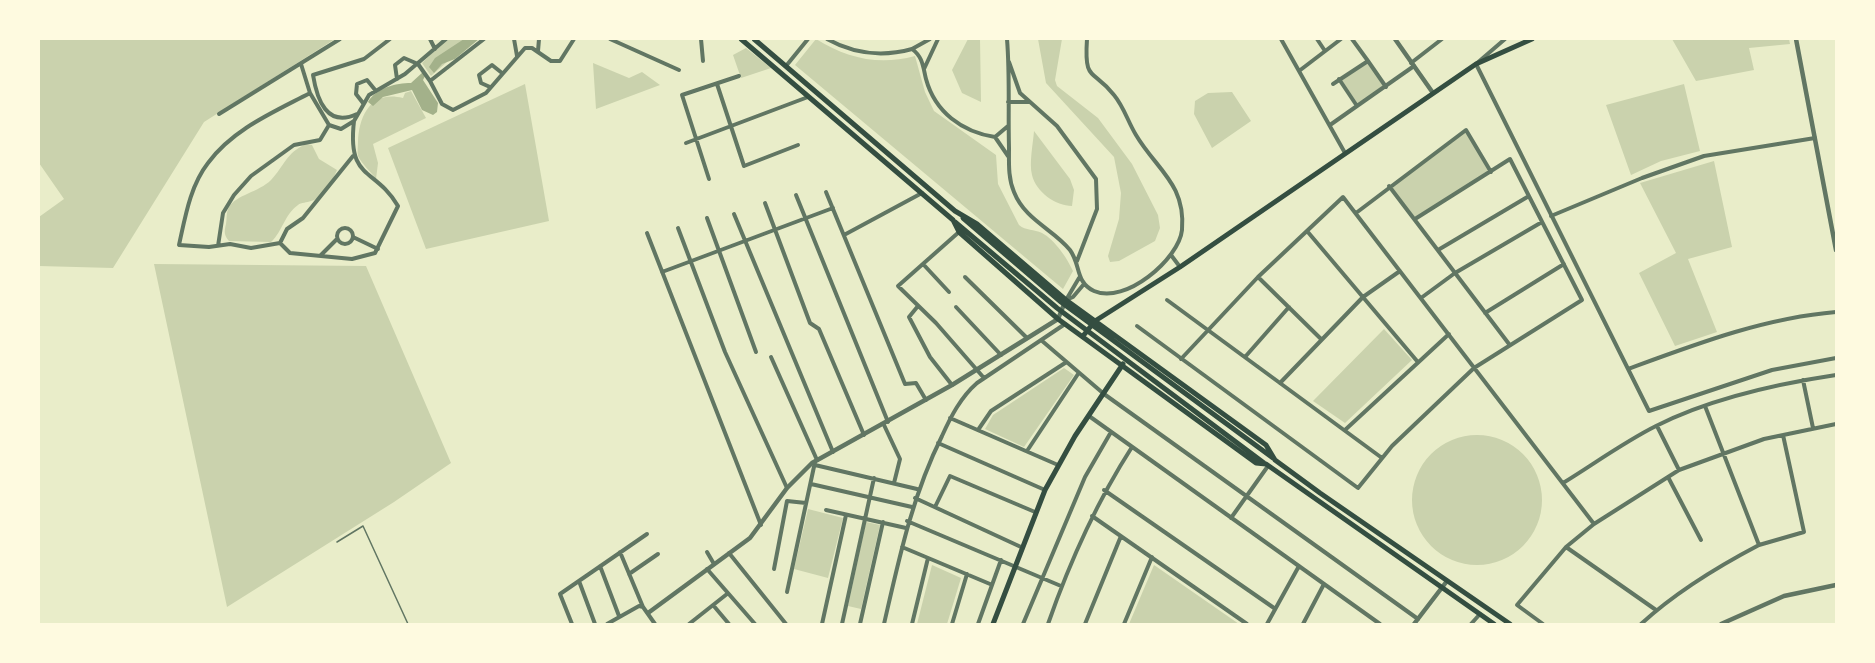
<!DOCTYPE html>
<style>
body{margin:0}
#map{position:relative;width:1875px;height:663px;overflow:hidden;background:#e9edc9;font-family:"Archivo Narrow",sans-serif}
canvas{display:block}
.frame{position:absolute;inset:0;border:40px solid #fefae0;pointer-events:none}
</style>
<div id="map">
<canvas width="1875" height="663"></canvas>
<div class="frame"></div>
</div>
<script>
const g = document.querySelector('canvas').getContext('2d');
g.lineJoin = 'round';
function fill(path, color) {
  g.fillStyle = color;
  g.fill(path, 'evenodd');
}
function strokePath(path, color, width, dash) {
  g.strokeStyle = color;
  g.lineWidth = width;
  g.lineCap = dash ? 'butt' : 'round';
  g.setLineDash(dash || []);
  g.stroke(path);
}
fill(new Path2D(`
 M39 39H335L204 122 113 268 39 266V217L64 199 39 163Z
 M447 39H473L431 76 422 63Z
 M816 39C847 58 878 66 915 56L925 92 934 111 996 155 998 184 1019 225C1026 231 1034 229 1042 233 1055 240 1067 258 1073 271L1063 289 795 65Z
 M968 39H980L981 102 962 93 952 70Z
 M1038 39H1062L1055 80 1057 86 1098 118 1132 164 1158 215 1160 228 1155 241 1119 261 1110 262 1108 256 1119 219 1121 193 1114 157 1046 83Z
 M1672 39H1789L1790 44 1749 48 1754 70 1696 81Z
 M746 48 771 68 741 78 733 55Z
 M593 63 629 78 642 72 660 85 596 109Z
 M1367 63 1384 85 1358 104 1341 79Z
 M525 84 549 221 426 249 388 148Z
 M1684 84 1700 151 1661 161 1631 175 1606 105Z
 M411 91 426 118 373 144 378 163 376 179C371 172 362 164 358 156 357 152 358 146 358 142 359 114 372 90 403 98L405 93Z
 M1232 92 1251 121 1212 148 1194 114 1195 101 1208 93Z
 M1466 130 1491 172 1415 219 1389 186Z
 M1034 131 1070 179 1074 190 1072 206C1056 206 1036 192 1032 175 1029 163 1033 144 1034 131Z
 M306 144 312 145 319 159 337 170C331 183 326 197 311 201 307 203 301 202 298 205 284 215 283 231 271 242L229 241C224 235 224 232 226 224 227 219 226 212 229 207 236 195 259 192 271 180 285 165 286 153 306 144Z
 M1714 161 1732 247 1688 259 1717 332 1675 346 1639 273 1676 253 1640 183Z
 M154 264 366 266 451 463 394 502 227 607Z
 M1384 329 1412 360 1345 423 1313 401Z
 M1064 368 1074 375 1024 447 985 429 993 415Z
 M1412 500a65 65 0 1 1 130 0a65 65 0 1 1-130 0Z
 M808 509 843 518 828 578 794 569Z
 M866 522 880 525 861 609 848 606Z
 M932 565 961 578 947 624H917Z
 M1154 565 1239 624H1129Z`), '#cad2ad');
fill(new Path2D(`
 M464 39H479L455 59 442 64 434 73 429 67 435 58Z
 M423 72 425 76 423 80 438 103 437 112 433 115 422 110 412 90 383 97 373 106 368 102C376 88 396 83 411 83Z`), '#a3b18a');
strokePath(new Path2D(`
 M337 542 363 526 408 624`), '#617663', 1.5);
strokePath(new Path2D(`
 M430 39 435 49
 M484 39 430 81 442 104 453 110 486 93 525 48H532L551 61H560L574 39
 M514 39 517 56
 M610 39 679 70
 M701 39 703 61
 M827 39C854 54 883 57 912 49 923 57 923 67 926 79 935 112 962 132 995 137L1008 126
 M1007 39C1010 75 1008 112 1009 148 1009 163 1008 178 1014 192 1025 220 1053 229 1070 250 1081 265 1075 282 1094 291 1125 305 1179 259 1182 230 1186 184 1156 169 1136 135 1128 122 1124 107 1114 95 1093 68 1084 83 1087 39
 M1281 39 1345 153
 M1317 39 1325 51
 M1352 39 1368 61
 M1505 39 1476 64 1649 411 1772 370 1836 358
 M912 49 930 39
 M538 51 539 39
 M1009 62 1020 93 1057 126 1096 179 1097 209 1077 261
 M1411 63 1442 39
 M301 64 310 93 329 125 341 129 354 121 369 95 405 74 446 39
 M786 66 808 39
 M924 69 938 39
 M1299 71 1341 39
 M397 79 395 65 404 58 418 64 430 81
 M1339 79 1357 106 1414 66
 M717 84 744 166 798 145
 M1333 84 1368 61 1386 87
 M490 87 481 83 479 75 492 65 502 73
 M310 93C274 112 233 129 208 163 190 186 185 218 179 245L209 247 230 244 251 248 280 243 290 253 352 259 375 253 398 206C375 167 347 181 354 121
 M1008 102H1028
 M363 103 356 94 357 84 367 80 376 91
 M219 114 340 39
 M357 114C327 128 317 100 313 75L364 59 390 39
 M1330 125 1357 106
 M995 137 1008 156
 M686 143 808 97
 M709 179 682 95 739 76
 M1389 186 1509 344
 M826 192 905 384 916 383 926 400
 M796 195 888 422
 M765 203 810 323 819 329 864 435
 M1356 213 1466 130 1491 172
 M734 214 833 452
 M1551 216 1642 178 1704 156 1815 138
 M707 218 756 352
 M337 236a8 8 0 1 1 16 0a8 8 0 1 1-16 0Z
 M678 228 725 352 787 488
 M1307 231 1417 361
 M959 232 898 286 936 323 984 378
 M647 233 761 525
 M844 235 922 193
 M353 237 378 249
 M280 243 287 229 303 218 353 156
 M218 246 223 213 234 195 251 176 294 145 320 140 329 125
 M1438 250 1529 196
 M321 255 337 239
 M1171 255 1180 267
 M923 264 949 292
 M662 272 833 208
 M965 277 1027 338
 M1258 277 1321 339
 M1421 298 1455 273 1542 222
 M1066 300 1079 278
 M1066 300 1073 297 1084 284
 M1167 300 1382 458
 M918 306 909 317 930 357 952 385
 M956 307 1001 355
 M1485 313 1564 264
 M1137 326 1358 488 1392 446 1474 368 1582 300 1510 159 1415 219
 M1041 340 1104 394 1418 619
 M771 357 817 460
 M1245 357 1289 307
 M1181 359 1258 277 1343 197 1594 524
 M1628 369C1696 344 1764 318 1836 312
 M1803 380 1813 428
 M1280 383 1363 297 1400 271
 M1089 416 1380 624
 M950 418 1058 465
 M884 425 900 459 894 483
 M1657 426 1679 470
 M978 430 991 411 1065 363
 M1345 430 1449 334
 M938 443 1045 490
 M1027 451 1078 374
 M815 465 917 489
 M1668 477 1701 540
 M1563 483C1594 464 1624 442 1656 426 1711 398 1776 384 1836 375
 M811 484 912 507
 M1104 490 1274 608
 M915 498 1021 547
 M935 507 950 476 1035 512
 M826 510 906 528
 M1092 516 1247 624
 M1231 518 1268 466
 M907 521 1061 586
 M1759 545 1804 532 1783 435
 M902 547 990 584
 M1566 547 1656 610
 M620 552 643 607
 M707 552 714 564
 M729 553 786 624
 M600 566 619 616
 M707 569 755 624
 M774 569 787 501 806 503
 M629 574 658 554
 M579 581 595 624
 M787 592 815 462
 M713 605 729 624
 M572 624 560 594 647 534
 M607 624 639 606 643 607 655 624
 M689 624 727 594
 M822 624 846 515
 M842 624 874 478
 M860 624 883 522
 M884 624C899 559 912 496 942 436 951 416 961 397 977 383L1065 324
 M912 624 928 558
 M952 624 967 574
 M978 624 1001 560
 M1023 624 1085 477 1111 432
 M1048 624C1070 561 1096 503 1132 447
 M1085 624 1121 536
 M1124 624 1152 557
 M1267 624 1299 566
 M1303 624 1324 584
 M1471 624 1480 614
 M1543 624 1517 605 1566 547 1594 524 1679 470 1764 439 1836 424
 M1641 624C1676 592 1717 567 1759 545L1705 406`), '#617663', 4);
strokePath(new Path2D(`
 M1395 39 1433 93
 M1796 39 1836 250
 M648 613 750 538 787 488 812 463 952 385 1058 319 1065 302
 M1414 624 1447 581
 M1721 624 1784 596 1836 585`), '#617663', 4.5);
strokePath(new Path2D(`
 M741 39 953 220 959 232 1058 319 1256 463 1266 464 1494 624
 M754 39 955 211 977 224 1066 300 1266 445 1275 460 1320 493 1510 624
 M963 218 1061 302 1273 458
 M955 222 1057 308 1264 463
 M1083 336 1095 321 1180 267 1476 64 1532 39
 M993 624 1045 490 1075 436 1123 364`), '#344e41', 5);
</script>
